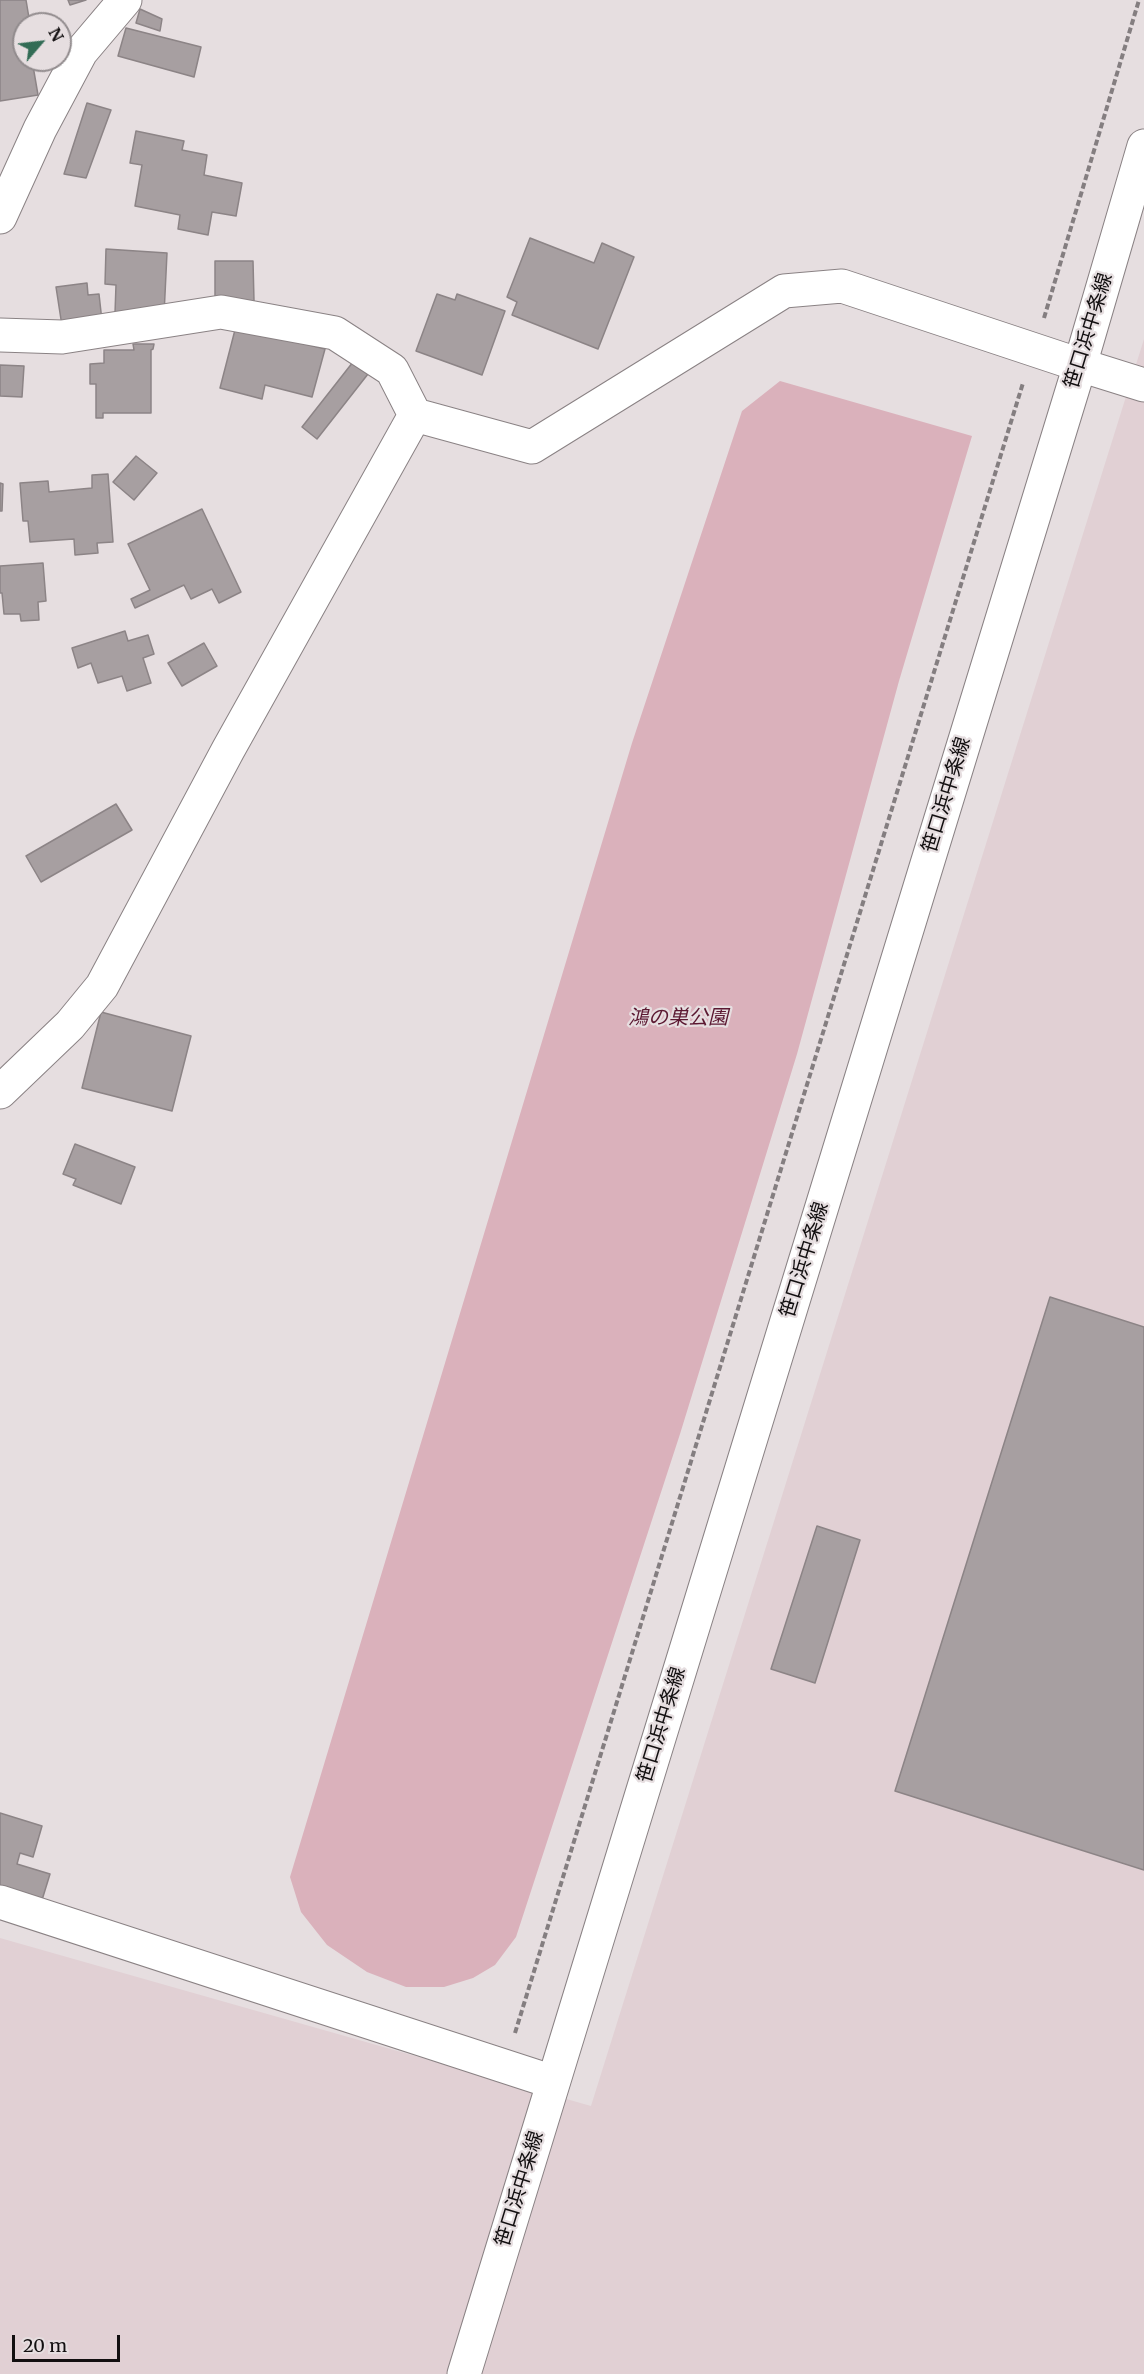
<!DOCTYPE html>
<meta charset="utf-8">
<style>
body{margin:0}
#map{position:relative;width:1144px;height:2374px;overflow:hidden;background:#e6dee0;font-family:Merriweather,serif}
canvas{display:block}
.north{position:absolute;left:12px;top:12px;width:60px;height:60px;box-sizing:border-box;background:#e6dee0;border:2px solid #918b8d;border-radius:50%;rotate:62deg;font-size:16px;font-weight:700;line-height:24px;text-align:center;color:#120f10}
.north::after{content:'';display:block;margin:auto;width:21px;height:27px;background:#326c55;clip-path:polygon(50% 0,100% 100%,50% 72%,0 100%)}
.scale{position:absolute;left:12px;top:2335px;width:108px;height:27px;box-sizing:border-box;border:3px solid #120f10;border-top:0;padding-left:8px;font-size:18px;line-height:21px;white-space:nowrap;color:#120f10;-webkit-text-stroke:4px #e6dee0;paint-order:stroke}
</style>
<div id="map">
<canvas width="1144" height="2374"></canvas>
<div class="north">N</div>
<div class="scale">20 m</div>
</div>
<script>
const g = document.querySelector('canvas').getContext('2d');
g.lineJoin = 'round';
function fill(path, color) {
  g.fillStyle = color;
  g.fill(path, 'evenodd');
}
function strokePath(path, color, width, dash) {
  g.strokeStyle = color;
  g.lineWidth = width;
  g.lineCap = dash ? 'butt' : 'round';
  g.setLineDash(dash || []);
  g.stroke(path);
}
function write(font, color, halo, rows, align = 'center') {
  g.font = font + ' Merriweather,"Noto Sans JP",serif';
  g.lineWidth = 4.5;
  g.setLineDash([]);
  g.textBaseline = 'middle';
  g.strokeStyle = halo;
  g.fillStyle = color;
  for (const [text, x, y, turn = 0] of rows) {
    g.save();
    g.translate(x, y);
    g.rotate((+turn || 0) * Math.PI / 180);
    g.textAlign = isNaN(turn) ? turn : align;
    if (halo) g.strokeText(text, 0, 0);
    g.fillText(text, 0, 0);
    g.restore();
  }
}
fill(new Path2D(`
 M1144 339V2374H0V1938L591 2106Z`), '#e1d0d4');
fill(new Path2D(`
 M780 381 972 436 899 681 797 1054 680 1434 516 1937 495 1965 473 1978 444 1987H406L367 1972 327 1945 301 1912 290 1877 632 743 742 411Z`), '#dab1bb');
const building = new Path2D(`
 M0 0H26L30 24H24V38L19 39 23 61 32 60 38 95 0 101Z
 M68 0H86L70 5Z
 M140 9 162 19 160 31 136 23Z
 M126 28 201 47 194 77 118 56Z
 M87 103 111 110 86 178 64 174Z
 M136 131 184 141 182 150 207 155 204 175 242 183 236 216 212 212 208 235 178 229 180 215 135 206 142 165 130 163Z
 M530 238 594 263 602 243 634 257 598 349 512 315 517 302 507 297Z
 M106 249 167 253 164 315 115 313 116 285 105 284Z
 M215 261H253L254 301H215Z
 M87 283 88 295 99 294 102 321 62 326 56 287Z
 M437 294 455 300 457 294 505 311 482 375 416 351Z
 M236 326 325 349 312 397 265 385 262 399 220 388Z
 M133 344H154L153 349 151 350V413H103V418H96V384H90V364L104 363V350H134Z
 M353 362 368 374 317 439 302 427Z
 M0 365 24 366 22 397 0 396Z
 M136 456 157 473 134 500 113 482Z
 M108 474 113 542 97 543 98 553 75 555 74 539 30 542 28 521H23L20 483 48 481 49 492 92 488V475Z
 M0 483 3 484 2 511H0Z
 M202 509 241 592 219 603 212 589 191 599 184 585 135 608 131 599 150 590 128 544Z
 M43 563 46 601 38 602 39 620 21 621 20 614H4L2 593H0V566Z
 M125 631 128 641 148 635 154 654 143 658 151 683 127 691 122 676 98 683 91 663 78 668 72 648Z
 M204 643 217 666 182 686 168 663Z
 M116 804 132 830 41 882 26 856Z
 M101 1012 191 1036 172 1111 82 1088Z
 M75 1144 135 1167 121 1204 73 1185 76 1179 63 1174Z
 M1050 1297 1144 1327V1870L895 1791Z
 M817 1526 860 1540 815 1683 771 1669Z
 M0 1813 42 1826 33 1857 20 1853 17 1864 50 1874 42 1900 0 1887Z`);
fill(building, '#a79fa1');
strokePath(building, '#8c8486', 1.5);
const minor = new Path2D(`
 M0 217 40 129 81 52 125 0
 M0 335 62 337 221 312 335 333 392 370 415 415 532 447 784 291 842 286 1080 365
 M0 1092 70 1025 102 986 228 750 415 415
 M0 1902 553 2082`);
const tertiary = new Path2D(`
 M1080 365 1144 385`);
const secondary = new Path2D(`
 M464 2374 1080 365 1144 146`);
strokePath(minor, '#8a8284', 35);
strokePath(tertiary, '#8a8284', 35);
strokePath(secondary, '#8a8284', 35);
strokePath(new Path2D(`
 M1044 318 1139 0
 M515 2033 1023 383`), '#847e80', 4, [6, 3]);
strokePath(minor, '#fff', 33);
strokePath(tertiary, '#fff', 33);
strokePath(secondary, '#fff', 33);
write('20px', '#120f10', '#e6dee0', [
 ["笹口浜中条線",1089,331,-73],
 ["笹口浜中条線",947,795,-73],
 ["笹口浜中条線",805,1260,-73],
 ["笹口浜中条線",662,1725,-73],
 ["笹口浜中条線",520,2189,-73]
]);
write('italic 20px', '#5b1831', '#e6dee0', [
 ["鴻の巣公園",678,1018]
]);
</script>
